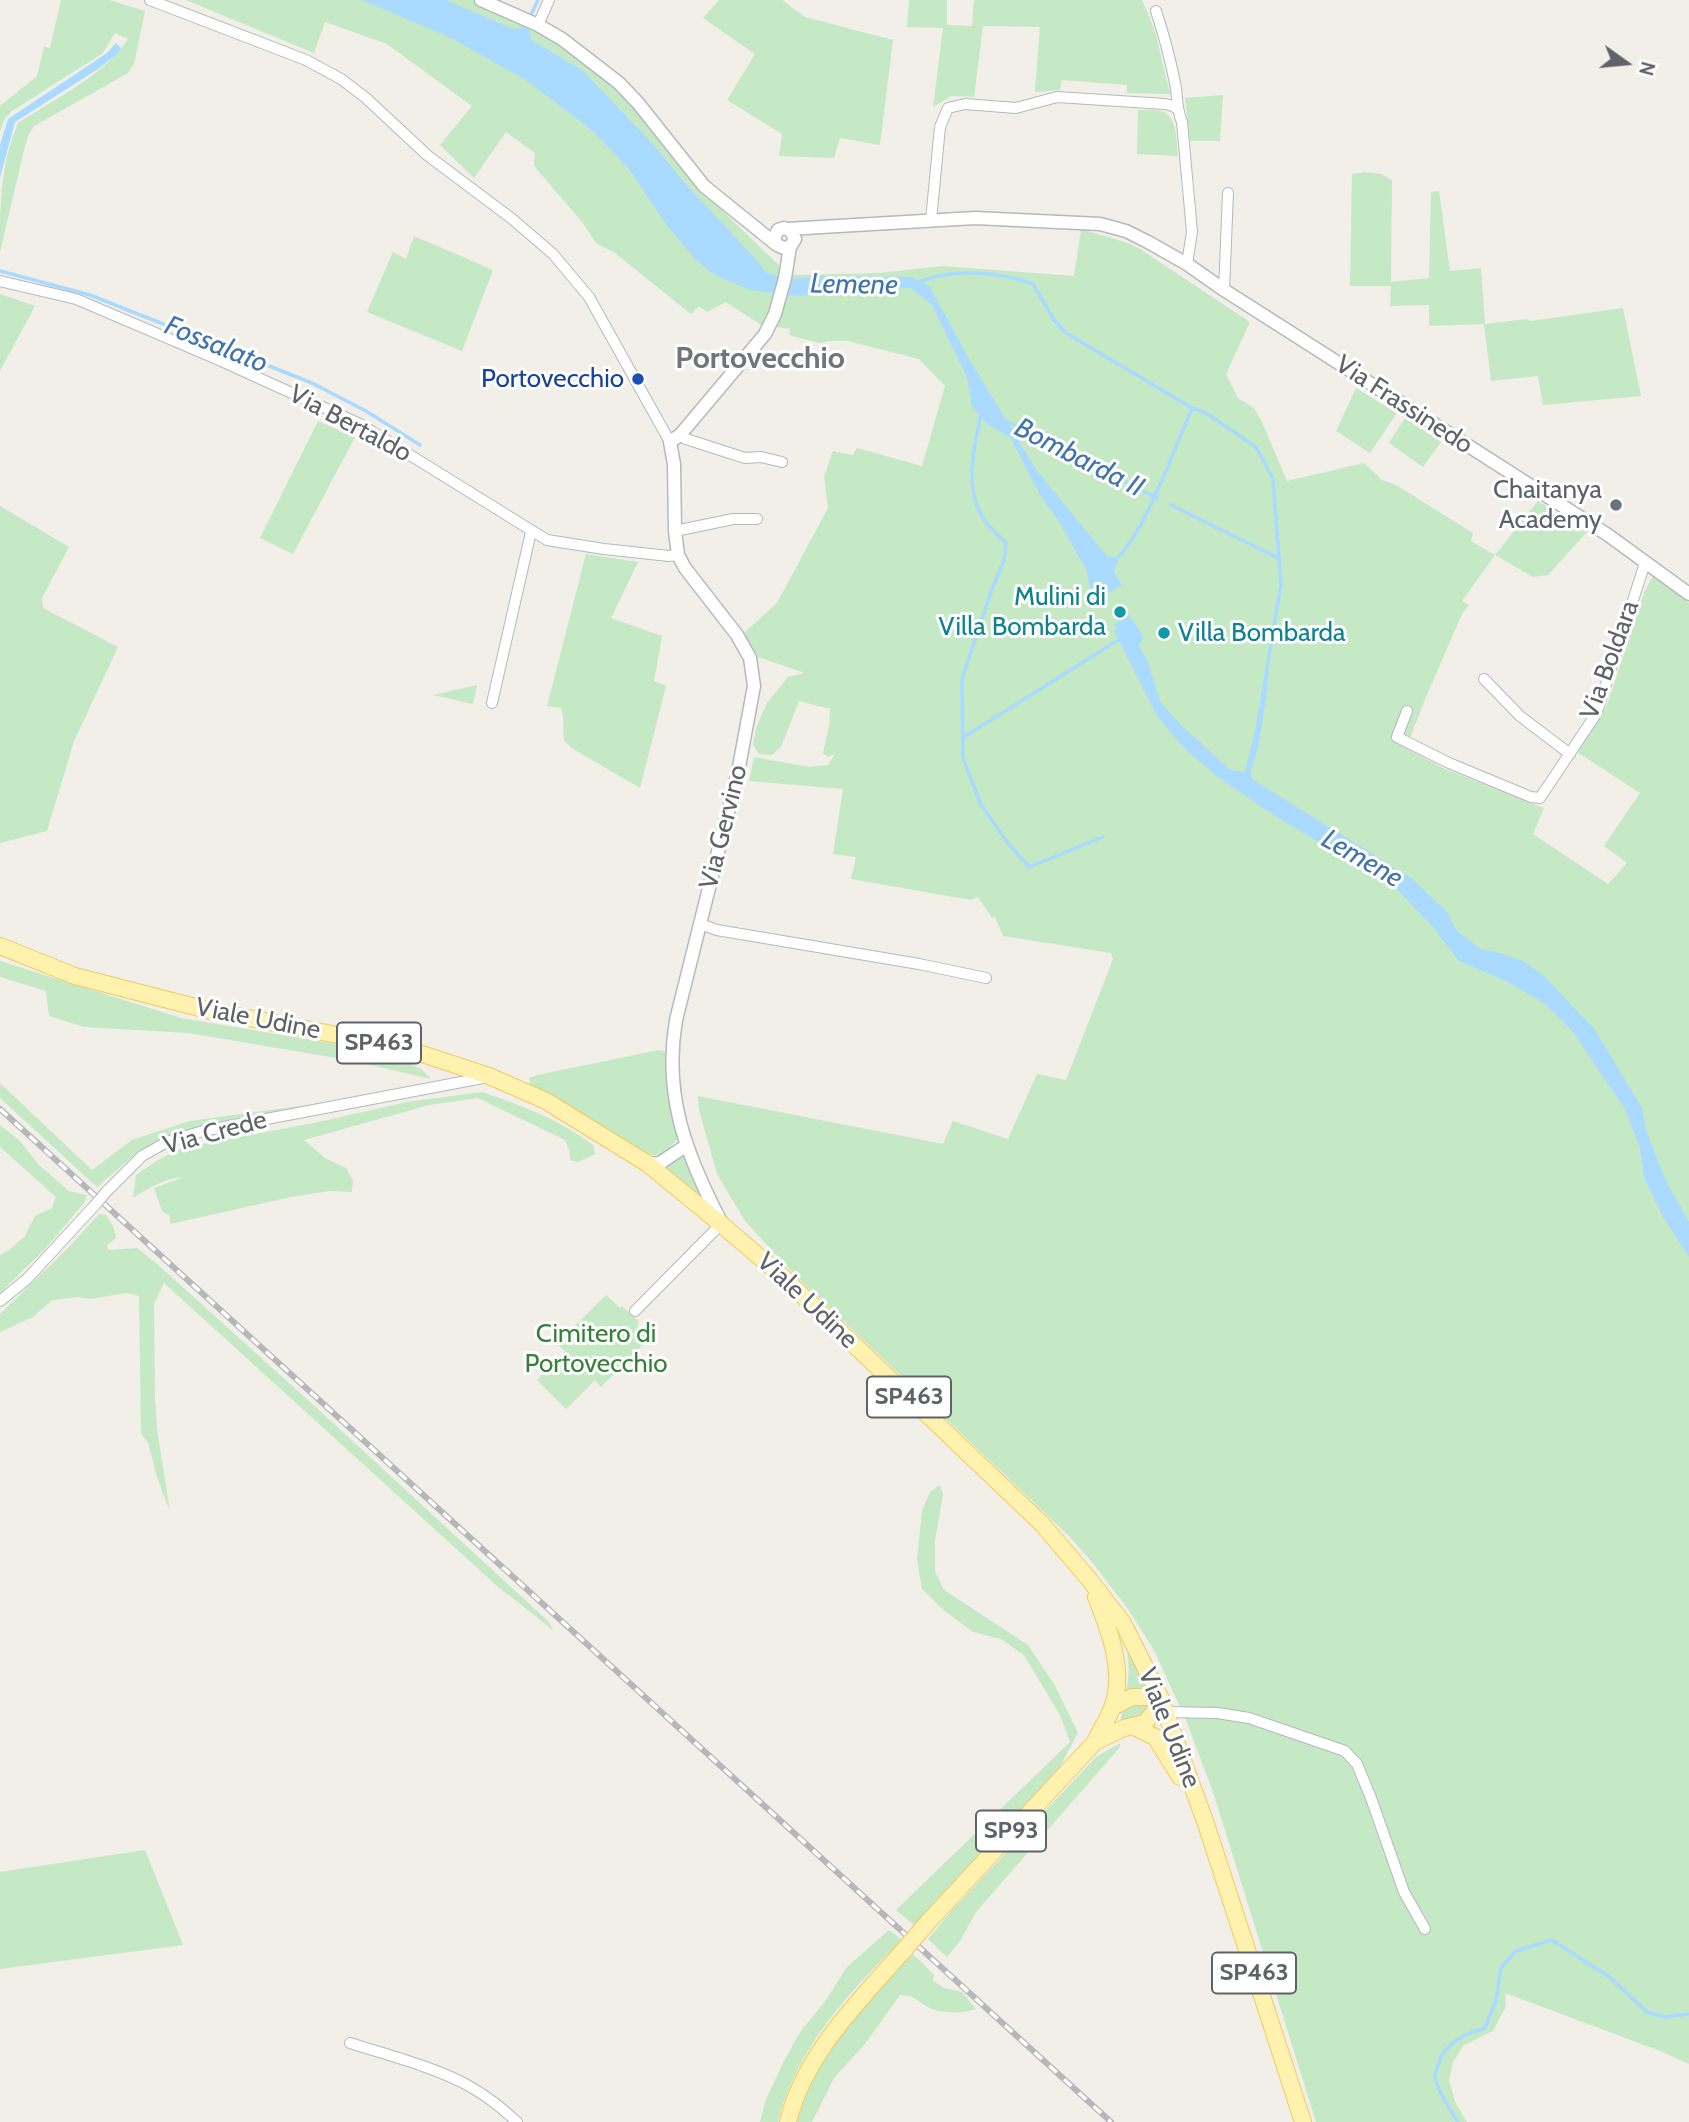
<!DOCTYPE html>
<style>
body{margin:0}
#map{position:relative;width:1689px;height:2122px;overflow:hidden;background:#f1efe8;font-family:Cabin,sans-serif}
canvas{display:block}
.north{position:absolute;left:1591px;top:28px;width:70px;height:70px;-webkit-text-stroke:5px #fff;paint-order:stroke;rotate:105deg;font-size:19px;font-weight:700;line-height:28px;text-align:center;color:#5f6368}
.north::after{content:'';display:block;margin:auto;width:24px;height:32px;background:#5f6368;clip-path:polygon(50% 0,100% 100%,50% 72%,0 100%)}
</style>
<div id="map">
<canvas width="1689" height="2122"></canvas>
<div class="north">N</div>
</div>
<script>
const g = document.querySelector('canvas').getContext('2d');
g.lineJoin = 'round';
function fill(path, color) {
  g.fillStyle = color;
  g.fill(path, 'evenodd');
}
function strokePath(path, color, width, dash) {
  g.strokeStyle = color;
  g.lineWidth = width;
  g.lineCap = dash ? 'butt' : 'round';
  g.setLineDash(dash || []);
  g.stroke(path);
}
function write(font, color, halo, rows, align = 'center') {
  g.font = font + ' Cabin,sans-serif';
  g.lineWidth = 6;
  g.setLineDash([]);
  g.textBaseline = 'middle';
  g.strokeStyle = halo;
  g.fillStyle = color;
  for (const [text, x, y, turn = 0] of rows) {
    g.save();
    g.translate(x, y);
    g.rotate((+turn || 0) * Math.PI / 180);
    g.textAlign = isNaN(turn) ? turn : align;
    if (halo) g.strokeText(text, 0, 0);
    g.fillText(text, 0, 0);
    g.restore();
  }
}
fill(new Path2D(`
 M61 0H109L145 11 134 64 128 73 34 126 28 136 24 150 0 252C0 207 0 165 18 123 53 100 106 74 128 39L115 33 103 53 12 111 5 118 0 131V106L37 76 44 47 50 48Z
 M186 0H473L532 27 568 48 612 85 658 133 700 189 789 275 880 273 942 266 1074 276 1081 229 1128 243 1140 249 1250 322 1226 374 1238 398 1254 408 1262 422 1287 481 1364 463 1382 480 1396 485 1473 533 1471 541 1495 555 1538 501 1587 532 1548 575 1533 577 1495 555 1462 601 1469 605 1462 614 1426 697 1406 748 1445 769 1544 808 1533 834 1608 884 1627 863 1604 846 1640 793 1577 752 1607 705 1644 593 1653 576 1689 603V2064L1663 2052 1505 1993 1506 2006 1493 2031 1464 2045 1453 2062 1449 2081 1456 2104 1467 2122H1316L1213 1792 1186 1720 1154 1650 1128 1609 1092 1562 1069 1536 794 1274 745 1221 717 1174 699 1110 698 1096 943 1144 953 1121 1008 1139 1037 1074 1066 1080 1113 959 1111 953 1003 936 995 917 992 918 978 897 971 900 851 879 856 857 833 854 843 789 749 781 754 757 809 767 828 765 835 754 828 757 823 753 829 727 830 709 799 701 781 747 772 755 759 754 753 745 756 728 767 703 788 677 805 673 758 657 744 633 777 603 828 508 824 476 833 451 853 455 857 448 922 466 945 386 919 359 848 341H829L820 343 789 335 790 329 761 325 726 302 707 312 699 306 691 314 615 253 596 243 583 223 534 166 535 153 506 132 474 178 440 145 472 106 387 44 325 22 314 53Z
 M719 0H782L805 17 893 40 880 145 840 138 834 158 779 156 782 134 727 100 755 54 703 18Z
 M909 0H947V25L972 26 974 0H1142L1155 31 1170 94 1127 93V85L1062 80 1060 90 1035 92 1040 27 983 26 974 97 951 96 933 107 943 28 907 27Z
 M1223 95 1220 141H1190L1185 98Z
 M1138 110C1145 110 1154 109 1161 111 1178 115 1176 142 1178 156L1137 154Z
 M1365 172 1381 174 1392 180 1391 282 1429 278 1431 192 1439 191 1450 271 1481 268 1485 324 1527 319 1531 321 1623 308 1641 396 1543 405 1538 376 1491 381 1484 324 1429 326V305L1390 306 1391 286H1350L1352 174Z
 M414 236 493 270 462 351 367 312 393 252 406 259Z
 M0 294 35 306 0 371Z
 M1356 388 1397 413 1370 453 1336 431Z
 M1405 418 1441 442 1423 467 1389 443Z
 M318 421 355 437 293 554 260 538Z
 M0 506 69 547 42 598 43 608 118 647 74 741 47 831 0 843Z
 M586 554 638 562 611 618 662 636 654 681 666 686 640 788 573 749 564 741 563 716 561 708 547 706Z
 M477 685 473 704 433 695Z
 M0 961 181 1018 336 1044 397 1058 421 1069 431 1079 349 1060 188 1033 84 1027 49 1016 46 991 0 977Z
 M659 1050 667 1052 678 1139 662 1155H653L642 1151 579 1112 531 1087 529 1078 537 1075Z
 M0 1083 92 1170 132 1140 190 1121 323 1103 184 1131 139 1151 97 1187 0 1098Z
 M482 1092C521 1105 560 1120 593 1145L595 1154 578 1162 570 1160 569 1150 565 1140 478 1098 429 1105 304 1140 325 1158 346 1168 353 1180 352 1192 329 1191 291 1197 170 1224V1216L162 1211 154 1188 184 1177C165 1178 150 1187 133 1198L136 1175 160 1159 182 1148 314 1123 407 1102Z
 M0 1125 20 1141 39 1165 69 1191 87 1195 84 1203 45 1249 0 1293V1255L9 1250 25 1236 35 1216 52 1208 56 1197 0 1147Z
 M680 1155H685L700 1187 698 1192H694L664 1168Z
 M99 1214 106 1215 113 1226 116 1238 107 1245 108 1250 137 1248 156 1263 321 1412 549 1622 553 1630 496 1585 164 1283 154 1304 155 1398 157 1429 170 1512 156 1474 149 1445 141 1433 139 1296 127 1293 90 1299 78 1297 52 1300 33 1317 0 1332V1314L70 1246Z
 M606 1295 620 1308 622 1306 639 1322 637 1325 650 1338 601 1387 595 1380 566 1409 537 1380 565 1351 557 1344Z
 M940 1485 943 1494 935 1541V1572L944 1590 1028 1645 1054 1684 1078 1733 1060 1767 914 1925 896 1910 1070 1742 1060 1715 1024 1655 1001 1639 973 1632 946 1612 922 1589 917 1560 922 1511 930 1492Z
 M1124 1638 1152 1690 1132 1689 1125 1694C1131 1675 1129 1657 1124 1638Z
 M1131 1703H1154L1145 1717 1120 1722 1122 1712Z
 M1120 1743V1747L976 1912 960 1941 947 1957 928 1939 953 1909 1096 1757Z
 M145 1850 183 1945 0 1969V1872Z
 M889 1930 902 1940C849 1992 796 2048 778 2122H760L766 2099 783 2063 799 2034 826 2000 847 1967Z
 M913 1954 934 1975 933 1981 944 1988 962 1992 976 2009C963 2014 938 2014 926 2006 914 1998 914 1996 900 1995L865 2044 834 2078 812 2122H797C818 2050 862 2007 913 1954Z`), '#c5e8c5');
fill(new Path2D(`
 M362 0H446L513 29 525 27 530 31 531 40 582 70 651 142 683 181 761 265 765 272 789 280 816 276 911 277 929 286 969 359 1037 471 1107 556 1118 559 1114 572 1122 586 1092 600 1087 571 1060 523 1040 495 1010 437 987 424 972 407 967 377 932 305 911 288H876L796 296 750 290 713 274 695 259 666 224 629 169 593 131 526 80 449 37Z
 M116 43 121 48 117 54 98 69 15 122 0 178V145L8 119 107 53Z
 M1129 615 1143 636 1139 646 1148 662 1160 702 1181 725 1230 770 1245 772 1256 726 1266 665H1269C1268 692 1263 720 1258 747 1256 758 1249 769 1252 779L1411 878 1447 912 1456 930 1480 949 1499 953 1525 962 1544 976 1595 1030 1642 1108 1646 1130 1665 1179 1689 1222V1257L1662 1215 1644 1177 1640 1148 1625 1109 1573 1032 1547 1005 1506 981 1459 961 1433 927 1396 888 1272 814 1218 777 1184 748 1157 716 1114 631 1117 629 1114 624Z`), '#aadaff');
strokePath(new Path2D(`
 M530 17 538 0
 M0 271 90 295 312 383 366 411 420 445
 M915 283C950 268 998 271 1033 284L1054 320 1066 333 1192 408
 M981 414C975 442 966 480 978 508 983 522 996 533 1006 543L1004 560 991 592 962 679 963 758 981 805 1008 843 1029 867 1103 837
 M1006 421 1157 498
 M1171 505 1280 559
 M1114 561C1143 538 1176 445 1192 408L1206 413 1256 447 1273 479 1281 585 1267 668
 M964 737 1120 639
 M1458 2122C1452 2113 1435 2086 1435 2076 1435 2072 1437 2069 1438 2065 1445 2042 1464 2034 1485 2028L1496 2000 1501 1968 1516 1951 1552 1940 1608 1976 1647 2012 1664 2017 1689 2014`), '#aadaff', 3.5);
const minor = new Path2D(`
 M150 0 306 60 341 79 366 98 427 155 511 218 553 254 589 297 670 442
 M1156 11C1164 35 1170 58 1175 83 1178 98 1176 108 1182 122L1192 232 1187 264
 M538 25 549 0
 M931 220 940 127 948 108 965 104 1016 108 1057 97 1165 104 1173 106 1176 108
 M0 281 76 299 219 360 360 424 547 540 604 549 669 556 678 555
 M1224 290 1228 193
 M680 435 686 439 745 458 761 457 782 462
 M675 531 733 519H757
 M1484 679 1520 716 1570 754
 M492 703 531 532
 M1407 711 1397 737 1449 763 1531 797 1540 798 1594 717 1599 706 1645 563
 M700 924 717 930 919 964 986 978
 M107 1191 142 1156 167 1142 203 1131 488 1077
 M0 1301 27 1279 95 1205
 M635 1311 721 1224
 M1166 1712 1217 1713 1249 1718 1345 1751 1357 1764 1371 1798 1404 1892 1425 1929
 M350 2043C387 2055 435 2067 469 2086 487 2096 502 2108 517 2122`);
const tertiary = new Path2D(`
 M481 0 538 25 562 39 619 83 638 103 704 186 777 245
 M787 229 975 218 1100 224 1126 231 1148 242 1187 264 1224 290 1608 535 1689 594
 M648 1164 660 1163 687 1145
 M720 1220C686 1154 663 1095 676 1020L738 772 754 686 750 658 737 635 685 568 678 555 675 531 674 464 670 442 680 435 765 334 775 314 785 278 790 247 795 239 790 230 784 228 778 230 774 239 777 245 784 248 790 247`);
const primary = new Path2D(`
 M0 946 75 976 211 1011 369 1041 419 1053 489 1076 546 1101 648 1164 721 1224 785 1279 1042 1524 1088 1578 1123 1623 1160 1697 1206 1824 1303 2122
 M1113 1707 1132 1697H1160
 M1134 1727 1155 1737 1180 1777
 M1095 1742 1124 1728 1145 1723 1154 1712 1160 1697
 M929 1921 1095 1742C1100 1731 1108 1719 1112 1708 1126 1672 1109 1630 1096 1597
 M788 2122C804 2054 860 2000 904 1950`);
strokePath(minor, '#b5b8bc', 12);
strokePath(tertiary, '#b5b8bc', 15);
strokePath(primary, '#f2c960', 18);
strokePath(minor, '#fff', 10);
strokePath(tertiary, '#fff', 12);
strokePath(primary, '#fff2af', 16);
const rail = new Path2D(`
 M0 1109 1111 2122`);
strokePath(rail, '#b6b7b8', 6);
strokePath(rail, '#fff', 3.5, [10]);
const minorBridge = new Path2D(`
 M95 1205 107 1191`);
const primaryBridge = new Path2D(`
 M904 1950 929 1921`);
strokePath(minorBridge, '#b5b8bc', 12, []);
strokePath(primaryBridge, '#f2c960', 18, []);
strokePath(minorBridge, '#fff', 10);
strokePath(primaryBridge, '#fff2af', 16);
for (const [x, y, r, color] of [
 [638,379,7,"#1a4fb4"],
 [1616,505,7,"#6b7280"],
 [1120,612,7,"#0f9aa8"],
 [1164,633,7,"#0f9aa8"]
]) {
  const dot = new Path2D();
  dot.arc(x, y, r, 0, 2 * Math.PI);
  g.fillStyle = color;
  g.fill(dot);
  strokePath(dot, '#fff', 2.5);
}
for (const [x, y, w] of [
 [379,1043,84],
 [909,1397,84],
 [1011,1831,70],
 [1254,1973,84]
]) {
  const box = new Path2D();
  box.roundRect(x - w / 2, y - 20.5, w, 41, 5);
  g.fillStyle = '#fff';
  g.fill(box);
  strokePath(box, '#5f6368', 2);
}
write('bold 24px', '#5f6368', null, [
 ["SP463",379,1043],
 ["SP463",909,1397],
 ["SP93",1011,1831],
 ["SP463",1254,1973]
]);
write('26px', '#164399', '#fff', [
 ["Portovecchio",624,379]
], 'right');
write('26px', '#5f6368', '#fff', [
 ["Via Frassinedo",1404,405,33],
 ["Via Bertaldo",350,424,28],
 ["Via Boldara",1610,660,-70],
 ["Via Gervino",724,827,-76],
 ["Viale Udine",258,1019,11],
 ["Via Crede",215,1133,-15],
 ["Viale Udine",807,1301,43],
 ["Viale Udine",1169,1728,68]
]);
write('26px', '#5b616d', '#fff', [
 ["Chaitanya",1602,490],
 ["Academy",1602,520]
], 'right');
write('26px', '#0d838f', '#fff', [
 ["Mulini di",1106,597],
 ["Villa Bombarda",1106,627],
 ["Villa Bombarda",1178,633,"left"]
], 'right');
write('26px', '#348238', '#fff', [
 ["Cimitero di",596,1334],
 ["Portovecchio",596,1364]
]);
write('italic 28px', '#4174aa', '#fff', [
 ["Lemene",854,285,1],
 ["Fossalato",216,345,22],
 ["Bombarda II",1079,458,27],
 ["Lemene",1362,859,30]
]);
write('bold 30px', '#70757a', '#fff', [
 ["Portovecchio",760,359]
]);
</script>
